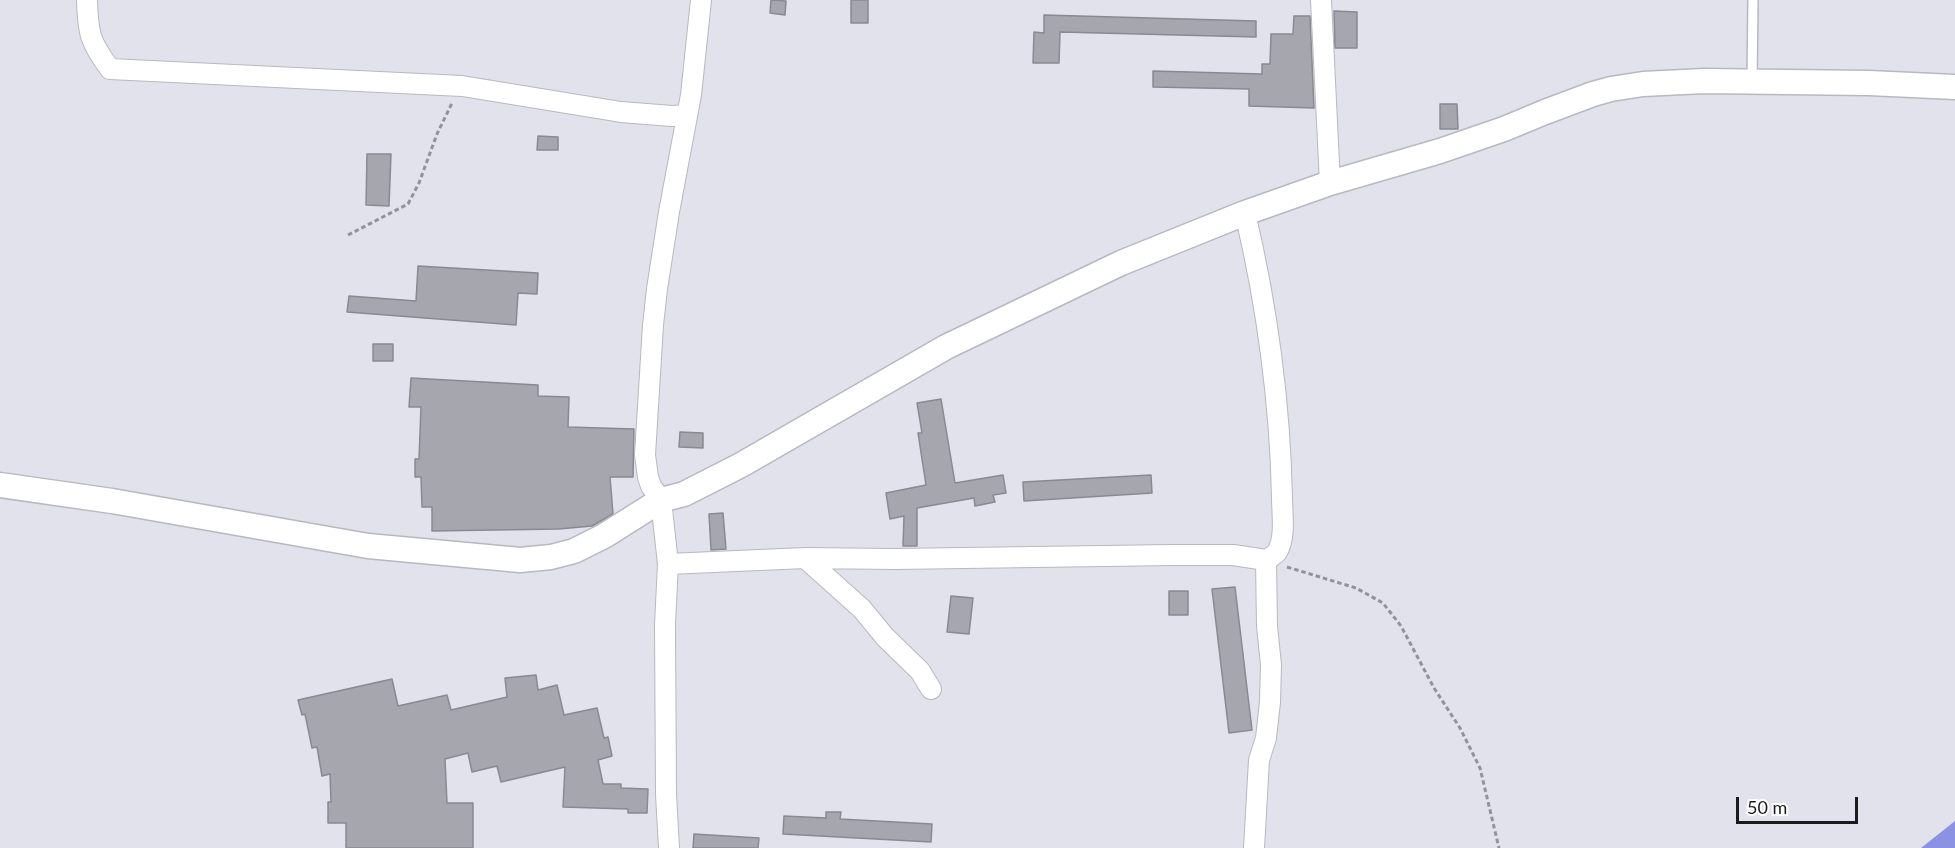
<!DOCTYPE html>
<style>
body{margin:0}
#map{position:relative;width:1955px;height:848px;overflow:hidden;background:#e1e2eb;font-family:Lato,sans-serif}
canvas{display:block}
.scale{position:absolute;left:1736px;top:797px;width:122px;height:27px;box-sizing:border-box;border:3px solid #1b1b1e;border-top:0;padding-left:8px;font-size:18px;line-height:21px;white-space:nowrap;color:#1b1b1e;-webkit-text-stroke:4px #fff;paint-order:stroke}
</style>
<div id="map">
<canvas width="1955" height="848"></canvas>
<div class="scale">50 m</div>
</div>
<script>
const g = document.querySelector('canvas').getContext('2d');
g.lineJoin = 'round';
function fill(path, color) {
  g.fillStyle = color;
  g.fill(path, 'evenodd');
}
function strokePath(path, color, width, dash) {
  g.strokeStyle = color;
  g.lineWidth = width;
  g.lineCap = dash ? 'butt' : 'round';
  g.setLineDash(dash || []);
  g.stroke(path);
}
fill(new Path2D(`
 M1955 821V848H1921Z`), '#8b92e4');
const building = new Path2D(`
 M771 0 786 1 785 15 770 13Z
 M851 0H868V23H851Z
 M1334 11 1357 12V48H1335Z
 M1044 15 1256 21V37L1060 32 1059 63H1033L1034 32 1044 33Z
 M1294 16H1310L1314 108 1249 106V89L1153 87V71L1262 74V64H1270L1271 34H1293Z
 M1440 104H1457L1458 129H1440Z
 M538 136 558 137V150H537Z
 M367 154H391L389 206 366 205Z
 M418 266 538 273 537 294 518 293 516 325 347 312 349 296 416 301Z
 M373 344H393V361H373Z
 M411 378 538 385V396L569 397 568 427 634 429 633 477H610L613 514 592 526 559 529 432 531V507H422L421 477H415V459H419L421 407H409Z
 M941 399 955 483 1003 475 1006 493 993 495 995 502 975 506 974 498 917 508V546H903L904 516 890 519 886 493 926 485 918 433H922L917 403Z
 M680 432 703 433V448L679 447Z
 M1151 475 1152 493 1024 501 1023 482Z
 M723 513 726 549 711 550 709 514Z
 M1235 587 1252 730 1229 733 1212 589Z
 M1169 591H1188V615H1169Z
 M951 596 973 598 969 634 947 632Z
 M536 675 538 690 557 685 564 715 597 708 604 738 608 737 612 756 598 760 603 784H621V788L648 789 647 813H628V809L563 807 565 767 501 782 497 766 472 772 468 753 445 759 447 803H473V848H346V823H328V802H331L330 774 322 776 317 747 312 748 305 714 302 715 298 700 392 679 398 706 447 695 451 710 507 697 505 678Z
 M826 812H841L840 819 932 824 931 842 783 834 784 816 826 818Z
 M694 834 759 838 758 848H693Z`);
fill(building, '#a5a6ae');
strokePath(building, '#898a91', 1.5);
const service = new Path2D(`
 M1752 81 1753 0`);
const minor = new Path2D(`
 M87 0C88 34 90 42 110 69L462 86 621 112 672 116 687 115
 M1321 0 1330 183
 M805 558 862 609 885 637 920 671 931 689
 M668 564 805 558 895 559 1173 555H1233L1266 560C1269 558 1275 555 1277 552 1286 538 1282 513 1282 498 1280 402 1267 306 1245 213
 M669 848 666 794 665 624 668 564 661 500 651 486 648 477 645 455 653 325 657 289 669 212 691 95 701 0
 M1254 848 1259 760 1266 738 1270 702 1271 665 1267 626 1266 560`);
const tertiary = new Path2D(`
 M0 485 112 501 368 546 520 560 551 557 574 551 604 536 661 500 684 494 741 465 946 347 1121 263 1245 213 1330 183 1440 151 1504 129 1545 112 1593 94 1611 89 1643 84 1704 81 1869 83 1955 87`);
strokePath(service, '#b7b9c1', 12);
strokePath(minor, '#b7b9c1', 22);
strokePath(tertiary, '#b7b9c1', 27);
strokePath(new Path2D(`
 M348 235 408 204 419 183 437 134 452 103
 M1287 567 1356 588 1383 603 1401 626 1434 688 1460 728 1480 768 1499 848`), '#929299', 3, [4.5, 3]);
strokePath(service, '#fff', 9);
strokePath(minor, '#fff', 20);
strokePath(tertiary, '#fff', 24);
</script>
